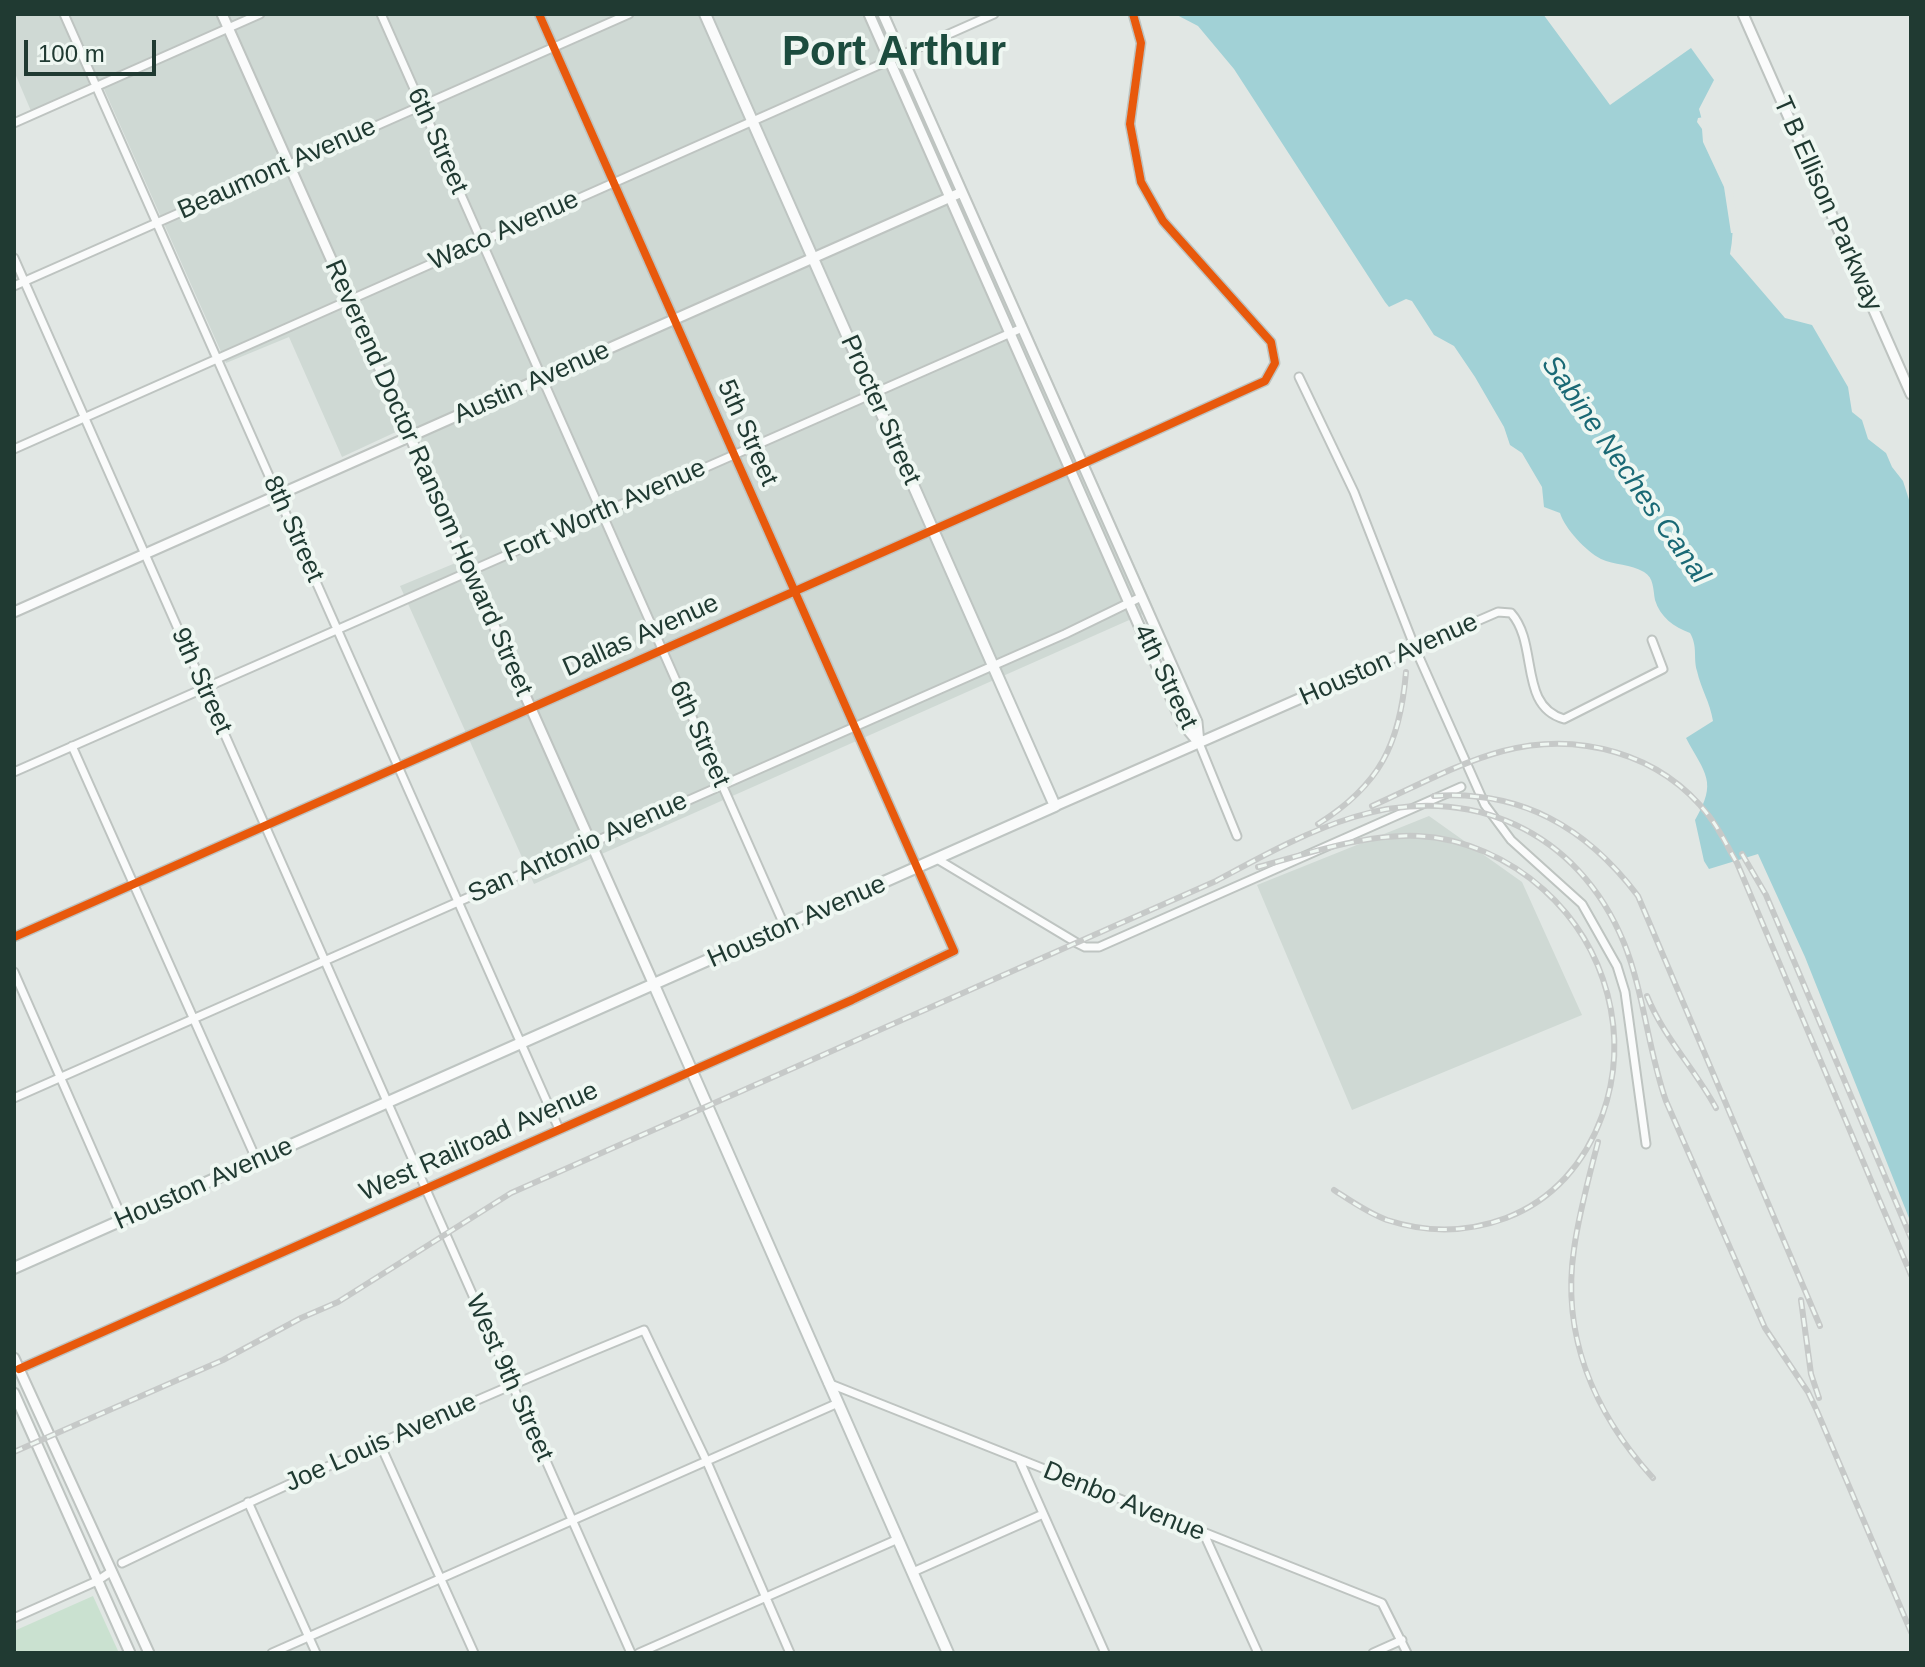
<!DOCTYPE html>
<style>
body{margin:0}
#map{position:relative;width:1925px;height:1667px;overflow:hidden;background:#e1e7e4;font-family:Helvetica,sans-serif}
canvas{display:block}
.frame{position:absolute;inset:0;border:16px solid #203a32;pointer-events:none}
.scale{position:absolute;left:24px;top:40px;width:132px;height:36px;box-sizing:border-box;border:4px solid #203a32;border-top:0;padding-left:10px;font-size:24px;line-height:28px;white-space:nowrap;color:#203a32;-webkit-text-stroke:6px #eff7f2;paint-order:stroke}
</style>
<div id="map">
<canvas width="1925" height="1667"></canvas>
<div class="frame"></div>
<div class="scale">100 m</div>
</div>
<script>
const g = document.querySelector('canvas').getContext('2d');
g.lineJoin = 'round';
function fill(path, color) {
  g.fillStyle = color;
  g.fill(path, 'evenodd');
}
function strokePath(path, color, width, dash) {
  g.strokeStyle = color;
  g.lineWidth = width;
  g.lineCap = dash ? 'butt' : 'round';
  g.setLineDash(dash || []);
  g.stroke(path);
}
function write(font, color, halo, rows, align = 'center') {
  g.font = font + ' Helvetica,sans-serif';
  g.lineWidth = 8;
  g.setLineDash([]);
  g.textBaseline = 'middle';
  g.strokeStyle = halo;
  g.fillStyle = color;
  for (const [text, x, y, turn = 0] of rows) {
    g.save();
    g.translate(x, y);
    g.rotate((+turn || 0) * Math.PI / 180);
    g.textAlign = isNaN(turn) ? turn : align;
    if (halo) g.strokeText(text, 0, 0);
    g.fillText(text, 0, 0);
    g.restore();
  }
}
fill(new Path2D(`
 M14 14H890L1154 609 534 884 400 586 470 557 413 424 342 457 289 337 226 363 100 80 31 111 14 71Z
 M1429 816 1522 882 1582 1015 1352 1110 1257 885Z`), '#cfd9d4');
fill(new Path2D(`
 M93 1596 119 1653H14V1631Z`), '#cae1d0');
fill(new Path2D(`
 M1175 14H1543L1610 105 1691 48 1714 80 1699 109C1712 162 1742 196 1730 254L1785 318 1812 325 1848 387 1852 412 1862 420 1868 439 1886 453 1892 467 1903 481 1911 506V1223L1805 957 1758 854 1709 869 1704 861 1695 820C1718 781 1705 774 1686 738L1713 721C1710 702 1701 689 1697 671 1693 657 1698 647 1690 633 1674 627 1660 617 1655 600 1653 589 1654 578 1644 572 1631 564 1614 565 1601 559 1586 551 1565 529 1560 513L1544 507 1542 487 1522 453 1510 445 1504 427 1475 377 1454 346 1434 335 1412 301 1406 299 1389 307 1385 302 1234 69 1198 26Z`), '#a1d1d6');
fill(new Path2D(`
 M1704 117 1710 139 1732 185 1739 233H1731L1724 187 1703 142 1702 129 1697 122 1698 118Z`), '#e1e7e4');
const minor = new Path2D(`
 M64 14 559 1129
 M381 14 785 927
 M14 123 260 14
 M14 258 631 1653
 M14 286 629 14
 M1299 377 1354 492 1415 648 1485 805 1511 840 1582 904 1617 966 1625 992 1646 1144
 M14 449 994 14
 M1415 648 1498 612 1511 613C1539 644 1518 706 1564 719L1663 669 1652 640
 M1199 743 1237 836
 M72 746 257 1161
 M14 772 1022 328
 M937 859 1077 943 1085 947H1099L1461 787
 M14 937 1082 464 1265 381 1275 363 1271 342 1163 221 1141 182 1130 124 1141 43 1133 14
 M14 972 123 1220
 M14 1098 1065 634 1141 597
 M19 1369 852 1000 954 951 539 14
 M828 1383 1382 1603 1407 1653
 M380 1444 474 1653
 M1019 1459 1105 1653
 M248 1502 316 1653
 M1204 1534 1258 1653
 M122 1563C294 1480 467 1402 644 1330L707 1462 790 1653
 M913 1572 1043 1514
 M14 1618 97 1581 112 1571
 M272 1653 838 1403
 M639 1653 898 1539
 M1373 1653 1402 1640`);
const tertiary = new Path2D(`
 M222 14 654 985
 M869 14 1182 723 1199 743
 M883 14 1197 722 1199 743
 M1743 14 1911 394
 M14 612 962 192
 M1055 806 1415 648
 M14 1358 149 1653
 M14 1393 130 1653`);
const secondary = new Path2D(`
 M654 985 948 1653
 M14 1268 1055 806 705 14`);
strokePath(minor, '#bec4c1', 11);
strokePath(tertiary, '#bec4c1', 13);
strokePath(secondary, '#bec5c2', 14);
strokePath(minor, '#fafbfb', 7);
strokePath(tertiary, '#fafbfb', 9);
strokePath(secondary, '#fafbfb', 10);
const rail = new Path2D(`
 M1434 796C1521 790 1586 827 1638 896L1820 1326
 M1372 806C1415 787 1458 763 1503 751 1578 731 1661 753 1709 816 1720 830 1728 848 1737 863L1911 1275
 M1318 824C1380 785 1400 744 1406 672
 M1742 854 1766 895 1911 1238
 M1258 867C1310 853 1363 834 1418 836 1464 838 1510 859 1544 890 1607 947 1631 1036 1602 1116 1585 1163 1553 1200 1506 1218 1466 1233 1427 1233 1387 1220 1368 1213 1351 1201 1334 1190
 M1647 996C1664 1038 1695 1069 1716 1108
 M1598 1142C1589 1177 1579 1213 1574 1249 1561 1337 1595 1414 1653 1478
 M1801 1300 1811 1374 1819 1398
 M14 1452 223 1360 301 1318 338 1302 511 1193 1216 881C1261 857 1305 832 1354 817 1469 782 1578 830 1624 943 1644 993 1648 1050 1666 1101L1765 1328 1808 1392 1817 1411 1911 1632`);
strokePath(rail, '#c6c9c8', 6);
strokePath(rail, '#eff7f2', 3, [9]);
strokePath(new Path2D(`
 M14 937 1082 464 1265 381 1275 363 1271 342 1163 221 1141 182 1130 124 1141 43 1133 14
 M19 1369 852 1000 954 951 539 14`), '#e8590c', 8);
write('26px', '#203a32', '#eff7f2', [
 ["6th Street",437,141,66],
 ["Beaumont Avenue",277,169,-24],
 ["T B Ellison Parkway",1827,204,66],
 ["Waco Avenue",504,231,-24],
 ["Austin Avenue",532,383,-24],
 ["Procter Street",880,410,66],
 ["5th Street",747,433,66],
 ["Reverend Doctor Ransom Howard Street",428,478,66],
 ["Fort Worth Avenue",605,511,-24],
 ["8th Street",293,529,66],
 ["Dallas Avenue",641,636,-24],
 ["Houston Avenue",1389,660,-24],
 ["4th Street",1165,677,64],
 ["9th Street",201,681,66],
 ["6th Street",699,734,66],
 ["San Antonio Avenue",578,848,-24],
 ["Houston Avenue",797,922,-24],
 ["West Railroad Avenue",479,1142,-24],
 ["Houston Avenue",204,1184,-24],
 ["West 9th Street",509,1378,66],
 ["Joe Louis Avenue",381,1443,-24],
 ["Denbo Avenue",1124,1502,22]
]);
write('italic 28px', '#1a6975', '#eff7f2', [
 ["Sabine Neches Canal",1625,470,55]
]);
write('bold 42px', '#1c4c3e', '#eff7f2', [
 ["Port Arthur",894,53]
]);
</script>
